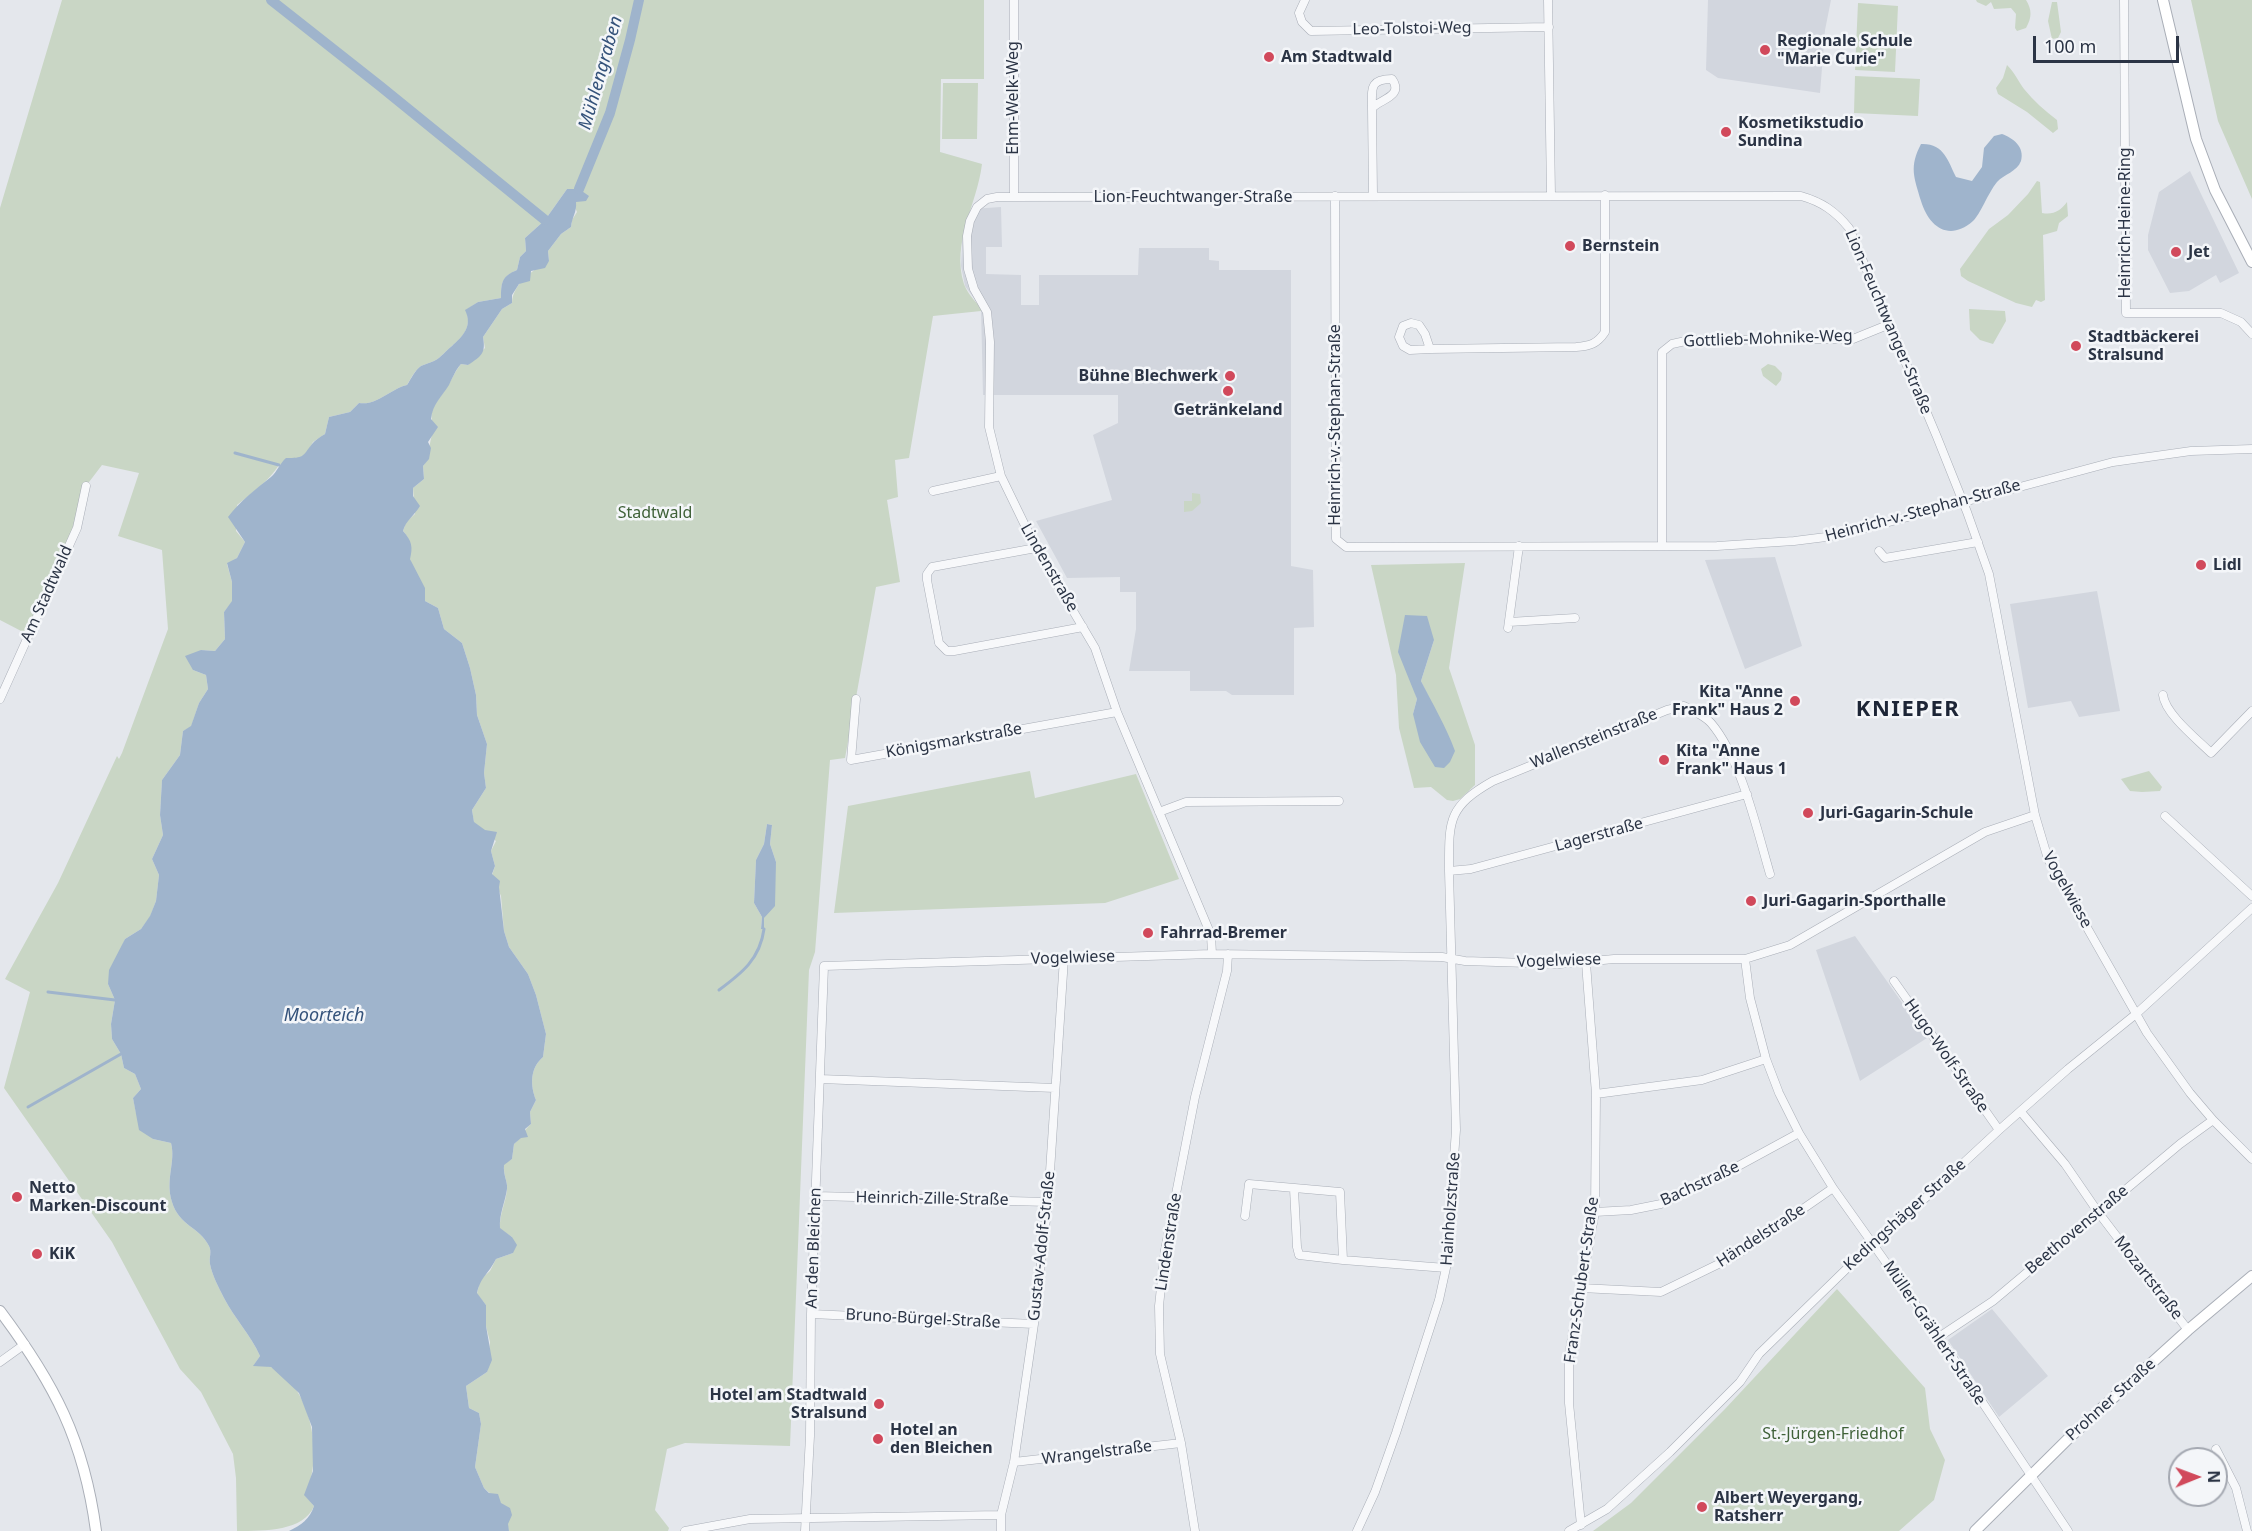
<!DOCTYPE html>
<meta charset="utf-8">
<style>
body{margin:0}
#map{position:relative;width:2252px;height:1531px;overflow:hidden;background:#e4e7ec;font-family:"Noto Sans",sans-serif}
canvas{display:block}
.north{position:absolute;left:2168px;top:1447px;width:60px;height:60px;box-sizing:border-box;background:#f4f6f9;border:2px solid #a4a8b1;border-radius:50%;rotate:89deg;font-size:16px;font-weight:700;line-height:24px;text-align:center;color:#2b3445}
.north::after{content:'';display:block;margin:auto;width:21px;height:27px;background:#d1495b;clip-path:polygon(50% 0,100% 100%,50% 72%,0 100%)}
.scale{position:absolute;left:2033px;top:36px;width:146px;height:27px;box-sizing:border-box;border:3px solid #2b3445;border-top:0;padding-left:8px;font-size:18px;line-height:21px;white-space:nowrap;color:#2b3445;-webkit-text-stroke:4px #f4f6f9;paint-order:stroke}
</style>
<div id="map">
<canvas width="2252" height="1531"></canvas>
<div class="north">N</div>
<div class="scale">100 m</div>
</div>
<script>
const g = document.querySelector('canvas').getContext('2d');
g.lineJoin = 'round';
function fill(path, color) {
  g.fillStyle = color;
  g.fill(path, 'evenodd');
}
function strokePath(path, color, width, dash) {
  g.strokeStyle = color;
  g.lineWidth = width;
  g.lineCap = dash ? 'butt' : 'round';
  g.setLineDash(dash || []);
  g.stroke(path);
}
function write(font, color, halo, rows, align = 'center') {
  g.font = font + ' "Noto Sans",sans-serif';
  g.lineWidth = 5;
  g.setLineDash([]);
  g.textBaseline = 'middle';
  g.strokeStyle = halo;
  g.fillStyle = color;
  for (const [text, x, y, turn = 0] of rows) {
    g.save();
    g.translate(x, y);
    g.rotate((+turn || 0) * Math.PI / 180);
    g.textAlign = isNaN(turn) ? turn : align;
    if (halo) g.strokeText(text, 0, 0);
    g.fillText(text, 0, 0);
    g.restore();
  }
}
fill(new Path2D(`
 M1708 0H1831L1825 30 1820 93 1718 78 1706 70Z
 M2190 171 2239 273 2220 283 2216 275 2189 291 2170 293 2148 250V235L2159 192Z
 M1001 207 1002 247H986V274L1021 275V305H1039V275H1138L1139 248H1209V260L1219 261V270H1291V566L1313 570 1314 627 1294 628V695H1232L1226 691H1190V671H1129L1136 629V592H1120V577L1067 578 1036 521 1112 500 1093 435 1118 423V395H983L981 308 965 286 961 266 963 228 971 209Z
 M1775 557 1802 646 1745 669 1705 560Z
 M2097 591 2120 711 2079 717 2071 701 2028 708 2010 604Z
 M1855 936 1927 1038 1860 1081 1816 950Z
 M1992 1309 2048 1376 1999 1417 1948 1340Z`), '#d2d6de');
fill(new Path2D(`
 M62 0H984V79H941L940 152 982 164C977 205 951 242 964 284 967 293 975 301 981 308V311L933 316 909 458 895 460 898 497 887 500 900 582 876 587 845 758 830 760 815 952 809 970 790 1446 685 1443 667 1449 655 1510 669 1528 668 1531H509L501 1503 484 1488 475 1467 481 1424 479 1413 469 1408 466 1386 487 1372 490 1342 486 1326V1305L477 1294 480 1280 490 1271 496 1259 513 1253 512 1237 500 1229C499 1214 506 1203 507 1189 508 1182 503 1175 504 1164L512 1159 514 1144C521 1138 524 1130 531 1124L530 1112 536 1100C530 1085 530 1068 543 1057L546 1034 536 995 528 974 509 947 504 931 501 896 492 875 495 866 491 851 496 841 474 823 472 810 486 788 484 773 487 744 477 715 476 695 470 668 462 643 444 629 438 608 425 601C425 582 414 575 410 559 407 546 413 542 403 531L406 522 415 514 413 488 424 479 423 466C432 455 427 445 434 430 427 406 437 404 448 385 453 378 455 371 461 364L468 365 485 348 483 337 502 309 512 303C513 283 533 270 549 261L548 251 561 234 571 227 572 220 577 212 567 189 545 220 525 238 526 251 520 257 517 270C502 277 501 282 501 298L478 302 466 310C472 326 464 336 452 346 445 351 442 357 434 361 430 363 425 364 421 366 415 370 411 378 407 385 390 389 377 406 359 403L350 412 329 417 325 434 313 442 307 453 300 458 279 465C269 481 252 493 237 505L236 531 245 542 237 558 227 564 232 582V602L224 612 225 639 215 651 201 650 193 670 206 675 208 689 199 703 191 727 183 731 180 755 162 780 160 815 163 835 152 859 159 875 156 901 150 917 141 929 125 939 108 984 115 1000 111 1024 112 1039 121 1054 124 1068 135 1074 141 1089 133 1098 136 1113 153 1139 171 1143C176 1162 165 1179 172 1202 179 1226 200 1227 209 1246 212 1252 209 1257 210 1264 212 1275 219 1288 224 1298 234 1318 251 1335 260 1356L254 1365C260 1366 268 1365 273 1368 312 1388 324 1458 305 1495L314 1506C304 1531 265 1531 237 1531L236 1478 233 1454 201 1392 180 1369 112 1242 4 1088 30 992 5 979 58 883 117 756 119 759 122 753 168 629 162 550 118 536 139 473 102 465 86 486 77 528 25 633 0 620V208ZM767 824 772 825 770 844 776 862 764 918V929L761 928 762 917 754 903 756 860 764 844Z
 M1976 0H2026C2032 10 2032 17 2026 28L2017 31 2015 28 2016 14 2011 8 1994 9 1991 2 1986 6 1977 2Z
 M2191 0H2252V199L2218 121Z
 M2052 2H2057L2061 32 2058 38 2052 39 2048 21Z
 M1858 3 1898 6 1895 72 1855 70Z
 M2007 65C2015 73 2018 81 2024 89 2034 101 2045 111 2057 120L2058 129 2053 133 2027 112 1998 94 1996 88 2003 78Z
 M1855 76 1920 79 1918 116 1854 113Z
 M943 83H978L977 139H942Z
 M2037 181 2040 182 2042 213C2054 215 2060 211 2067 202L2068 216 2059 223 2057 231 2043 235 2045 300 2041 302 2036 300 2032 307 2016 303 1968 281 1961 276 1960 269 1989 229 2008 215 2028 194Z
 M1969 309 2005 311 2006 321 1993 344 1980 340 1970 330Z
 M1768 364 1775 366 1782 373 1781 380 1776 386 1763 376 1761 369Z
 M1192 493 1200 494 1201 503 1192 511 1184 512V501H1192Z
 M1465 563 1449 668 1475 745V785L1460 799 1453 801 1447 800 1431 787 1414 788 1399 728 1396 675 1371 565ZM1434 640 1421 681 1432 704 1413 714 1417 699 1411 679Z
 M1030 771 1035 798 1136 774 1179 879 1105 903 834 913 848 806Z
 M2149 771 2162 787 2160 791 2142 792 2130 791 2121 779Z
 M1837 1289 1925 1388 1930 1429 1945 1460 1934 1500 1899 1531H1593L1631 1503 1725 1409Z`), '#c9d6c5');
fill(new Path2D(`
 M2002 134C2013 138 2025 147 2021 161 2017 172 2004 174 1997 182 1988 193 1980 215 1973 221 1949 242 1929 227 1921 201 1914 177 1909 167 1921 144 1944 143 1948 161 1956 177L1972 181 1982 167 1984 148 1994 136Z
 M567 189H579L589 196 586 201 576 202C577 212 572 217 571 227L561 234 548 251 549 261 545 268 531 271 530 281 519 284 512 295V303L502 309 483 337C486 354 481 356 468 365L461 364C455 371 453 377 449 385 441 398 433 403 431 419L438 427 428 442 431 448 429 459 423 466 424 479 413 488V496L420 506C414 516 406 520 403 531 412 541 413 547 410 559L425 588V601L438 608 444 629 462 643 470 668 476 695 477 715 487 744 484 773 486 788 472 810 474 822 485 830 497 832 491 851 495 866 492 874 500 881 499 887 504 931 509 947 528 974 536 995 546 1034 543 1057C530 1068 530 1085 536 1100L530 1112 531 1124 525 1129 528 1137 521 1138 514 1144 512 1159 504 1165C503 1175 508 1182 507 1189 505 1203 499 1214 500 1228L512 1237 517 1245 513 1253 496 1259C488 1275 481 1276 477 1293L486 1305V1326L492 1360 487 1372 466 1386 469 1408 479 1413 481 1424 475 1467 484 1488 489 1493 498 1494 501 1503 510 1508 512 1515 508 1524 509 1531H289C301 1525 310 1519 314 1506L304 1495 313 1471 312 1427 299 1393 271 1367 253 1366 260 1356C251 1335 234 1318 224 1298 219 1288 212 1275 210 1264 209 1257 212 1252 209 1246 200 1227 179 1226 172 1202 165 1179 176 1162 171 1143L153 1139 139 1130 133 1098 141 1089 135 1074 124 1068 121 1054 112 1039 111 1024 115 1000 108 984 109 970 125 939 141 929 150 916 156 901 159 875 152 859 163 835 160 815 162 780 180 755 183 731 191 726 199 703 208 689 206 675 193 670 185 656 201 650 215 651 225 639 224 612 232 601V582L227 563 237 558 245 542 228 517C240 501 256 489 271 477 277 472 280 463 286 458 304 458 302 457 312 444 315 440 320 437 325 434L329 417 350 412 359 403C377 406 390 389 407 385 411 379 415 370 421 366 425 364 430 363 434 361 442 357 445 351 452 346 463 336 473 326 465 310L478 302 501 298C501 282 502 276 517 270L520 257 526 251 525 238 545 220Z
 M1405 615 1427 616 1434 640 1421 681C1433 705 1446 726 1455 751L1450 762 1444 768 1435 767 1420 742 1413 714 1417 699 1398 652Z
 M767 824 772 825 770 844 776 862 775 906 764 918V929H761L762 917 754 903 756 860 764 844Z`), '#9fb4cc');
strokePath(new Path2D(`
 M235 453 279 465
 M719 990C742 973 760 959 764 929
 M48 992 115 1000
 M28 1107 121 1054`), '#9fb4cc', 3);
strokePath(new Path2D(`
 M271 0 380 86 545 220
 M579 189 610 113 630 40 639 0`), '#9fb4cc', 10);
const minor = new Path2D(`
 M1014 0V197
 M1305 0 1299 13 1302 22 1311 31 1549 27
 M1548 0 1551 195
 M2124 0 2126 313H2221L2241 322 2252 334
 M1372 108C1372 89 1369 79 1392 79 1404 96 1381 99 1372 108L1373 195
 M1335 196 1336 539 1346 547 1717 546 1794 541 1826 537 1878 525 2113 462 2191 451 2252 449
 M1430 349 1410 350 1403 346 1399 337 1403 326 1411 323 1419 325 1425 334 1430 349 1576 347C1590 346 1597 344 1605 332V195
 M933 491 1001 476
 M1662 546V352L1672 344 1690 340 1853 339 1890 324
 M1036 548 932 567 927 574V580L939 643 947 651H954L1083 627
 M1879 551 1885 558 1978 542
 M1509 622 1575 618
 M1508 628 1519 546
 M2163 695C2165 714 2198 740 2211 753L2252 711
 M0 699 77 528 86 486
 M856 699 851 760 1117 712
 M1159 812 1186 802 1339 801
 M2165 816 2252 896
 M1449 871 1471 869 1747 794
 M1212 954 1211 935 1117 712 1095 648 1036 548 1001 476 989 427 990 342 987 312 974 289 968 269 967 236 970 221 977 207 987 199 997 197 1801 196C1822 202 1835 211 1849 228L1937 437 1967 512 1989 574 2035 815 2048 859 2147 1033 2190 1093 2213 1120 2252 1159
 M1745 959 1750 998 1766 1059 1779 1093 1799 1133 1833 1188 1939 1337 2068 1531
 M1894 981 1999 1130
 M820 1079 1055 1088
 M1596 1094 1702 1080 1766 1059
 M2021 1112 2065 1164 2098 1212 2188 1330
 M1294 1189 1297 1247 1299 1255 1343 1260
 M816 1196 1048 1202
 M1595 1212 1631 1210 1661 1204 1731 1170 1799 1133
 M1245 1216 1249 1184 1340 1192 1343 1260 1446 1268
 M1581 1288 1661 1292 1735 1256 1833 1188
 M811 1314 1034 1324
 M1939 1337 1993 1301 2180 1144 2213 1120
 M0 1362 25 1344
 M2216 1449 2236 1488 2247 1531
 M1014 1462 1181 1443
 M1581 1525 1569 1403V1354L1595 1212 1596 1094 1586 963
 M685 1531 750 1519 1001 1515
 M805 1531 810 1436 811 1314 824 966 1212 954 1442 957 1465 961 1559 964 1614 959H1745L1790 945 1985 832 2035 815
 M1001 1531V1515L1014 1462 1034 1324 1048 1202 1064 958
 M1195 1531 1181 1443 1160 1354 1159 1306 1165 1250 1195 1097 1227 971 1228 954
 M1357 1531 1375 1492 1396 1433 1439 1300 1446 1268 1456 1130 1449 871C1449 821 1447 807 1493 781L1667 710 1684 706C1693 711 1705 716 1711 723 1741 758 1757 830 1770 874
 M1569 1531 1607 1509 1670 1452 1740 1382 1759 1354 1873 1243 1931 1193 1999 1130 2068 1069 2136 1014 2252 908`);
const secondary = new Path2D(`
 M2163 0 2196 139 2215 190 2252 262
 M0 1311C54 1383 84 1440 96 1531
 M1975 1531 2071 1436 2188 1330 2252 1276`);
strokePath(minor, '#a9aeb7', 9);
strokePath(secondary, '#a9aeb7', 12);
strokePath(minor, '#f7f8fa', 8);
strokePath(secondary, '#fff', 10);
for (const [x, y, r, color] of [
 [1765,50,6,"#d1495b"],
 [1269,57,6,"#d1495b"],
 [1726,132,6,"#d1495b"],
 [1570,246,6,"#d1495b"],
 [2176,252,6,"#d1495b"],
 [2076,346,6,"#d1495b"],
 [1230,376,6,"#d1495b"],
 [1228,391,6,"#d1495b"],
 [2201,565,6,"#d1495b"],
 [1795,701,6,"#d1495b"],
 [1664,760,6,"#d1495b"],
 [1808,813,6,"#d1495b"],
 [1751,901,6,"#d1495b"],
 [1148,933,6,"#d1495b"],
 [17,1197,6,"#d1495b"],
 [37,1254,6,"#d1495b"],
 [879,1404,6,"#d1495b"],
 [878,1439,6,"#d1495b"],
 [1702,1507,6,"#d1495b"]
]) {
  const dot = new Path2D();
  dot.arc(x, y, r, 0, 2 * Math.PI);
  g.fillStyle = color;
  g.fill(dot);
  strokePath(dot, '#f4f6f9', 2);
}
write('16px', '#2b3445', '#f4f6f9', [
 ["Leo-Tolstoi-Weg",1412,29,-1],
 ["Ehm-Welk-Weg",1013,98,-90],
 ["Lion-Feuchtwanger-Straße",1193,197],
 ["Heinrich-Heine-Ring",2125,223,-90],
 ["Lion-Feuchtwanger-Straße",1888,322,67],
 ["Gottlieb-Mohnike-Weg",1768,339,-2],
 ["Heinrich-v.-Stephan-Straße",1335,425,-90],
 ["Heinrich-v.-Stephan-Straße",1923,511,-15],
 ["Lindenstraße",1049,568,60],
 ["Am Stadtwald",47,594,-66],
 ["Wallensteinstraße",1594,739,-22],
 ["Königsmarkstraße",954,741,-10],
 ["Lagerstraße",1599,835,-15],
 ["Vogelwiese",2067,890,61],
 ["Vogelwiese",1073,958,-2],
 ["Vogelwiese",1559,961,-2],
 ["Hugo-Wolf-Straße",1946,1056,55],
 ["Bachstraße",1700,1184,-25],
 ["Heinrich-Zille-Straße",932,1199,1],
 ["Hainholzstraße",1451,1209,-86],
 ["Kedingshäger Straße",1905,1215,-42],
 ["Beethovenstraße",2077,1230,-40],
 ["Händelstraße",1761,1236,-33],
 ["Lindenstraße",1169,1242,-81],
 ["Gustav-Adolf-Straße",1042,1246,-84],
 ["An den Bleichen",814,1248,-88],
 ["Mozartstraße",2148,1278,52],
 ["Franz-Schubert-Straße",1582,1280,-82],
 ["Bruno-Bürgel-Straße",923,1319,3],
 ["Müller-Grählert-Straße",1934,1333,56],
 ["Prohner Straße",2111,1400,-42],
 ["Wrangelstraße",1097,1453,-7]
]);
write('bold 16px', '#2b3445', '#f4f6f9', [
 ["Regionale Schule",1777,41],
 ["\"Marie Curie\"",1777,59],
 ["Am Stadtwald",1281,57],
 ["Kosmetikstudio",1738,123],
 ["Sundina",1738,141],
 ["Bernstein",1582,246],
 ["Jet",2188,252],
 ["Stadtbäckerei",2088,337],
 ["Stralsund",2088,355],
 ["Bühne Blechwerk",1218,376,"right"],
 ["Getränkeland",1228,410,"center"],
 ["Lidl",2213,565],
 ["Kita \"Anne",1783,692,"right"],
 ["Frank\" Haus 2",1783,710,"right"],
 ["Kita \"Anne",1676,751],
 ["Frank\" Haus 1",1676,769],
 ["Juri-Gagarin-Schule",1820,813],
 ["Juri-Gagarin-Sporthalle",1763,901],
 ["Fahrrad-Bremer",1160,933],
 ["Netto",29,1188],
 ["Marken-Discount",29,1206],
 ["KiK",49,1254],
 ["Hotel am Stadtwald",867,1395,"right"],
 ["Stralsund",867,1413,"right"],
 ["Hotel an",890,1430],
 ["den Bleichen",890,1448],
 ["Albert Weyergang,",1714,1498],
 ["Ratsherr",1714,1516]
], 'left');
write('16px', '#3f6138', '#f4f6f9', [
 ["Stadtwald",655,513],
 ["St.-Jürgen-Friedhof",1833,1434]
]);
write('italic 18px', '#34527a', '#f4f6f9', [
 ["Mühlengraben",601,73,-74],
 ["Moorteich",324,1016]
]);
g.letterSpacing = '1.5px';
write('bold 22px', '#1d2536', '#f4f6f9', [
 ["KNIEPER",1908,710]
]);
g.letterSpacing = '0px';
</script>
